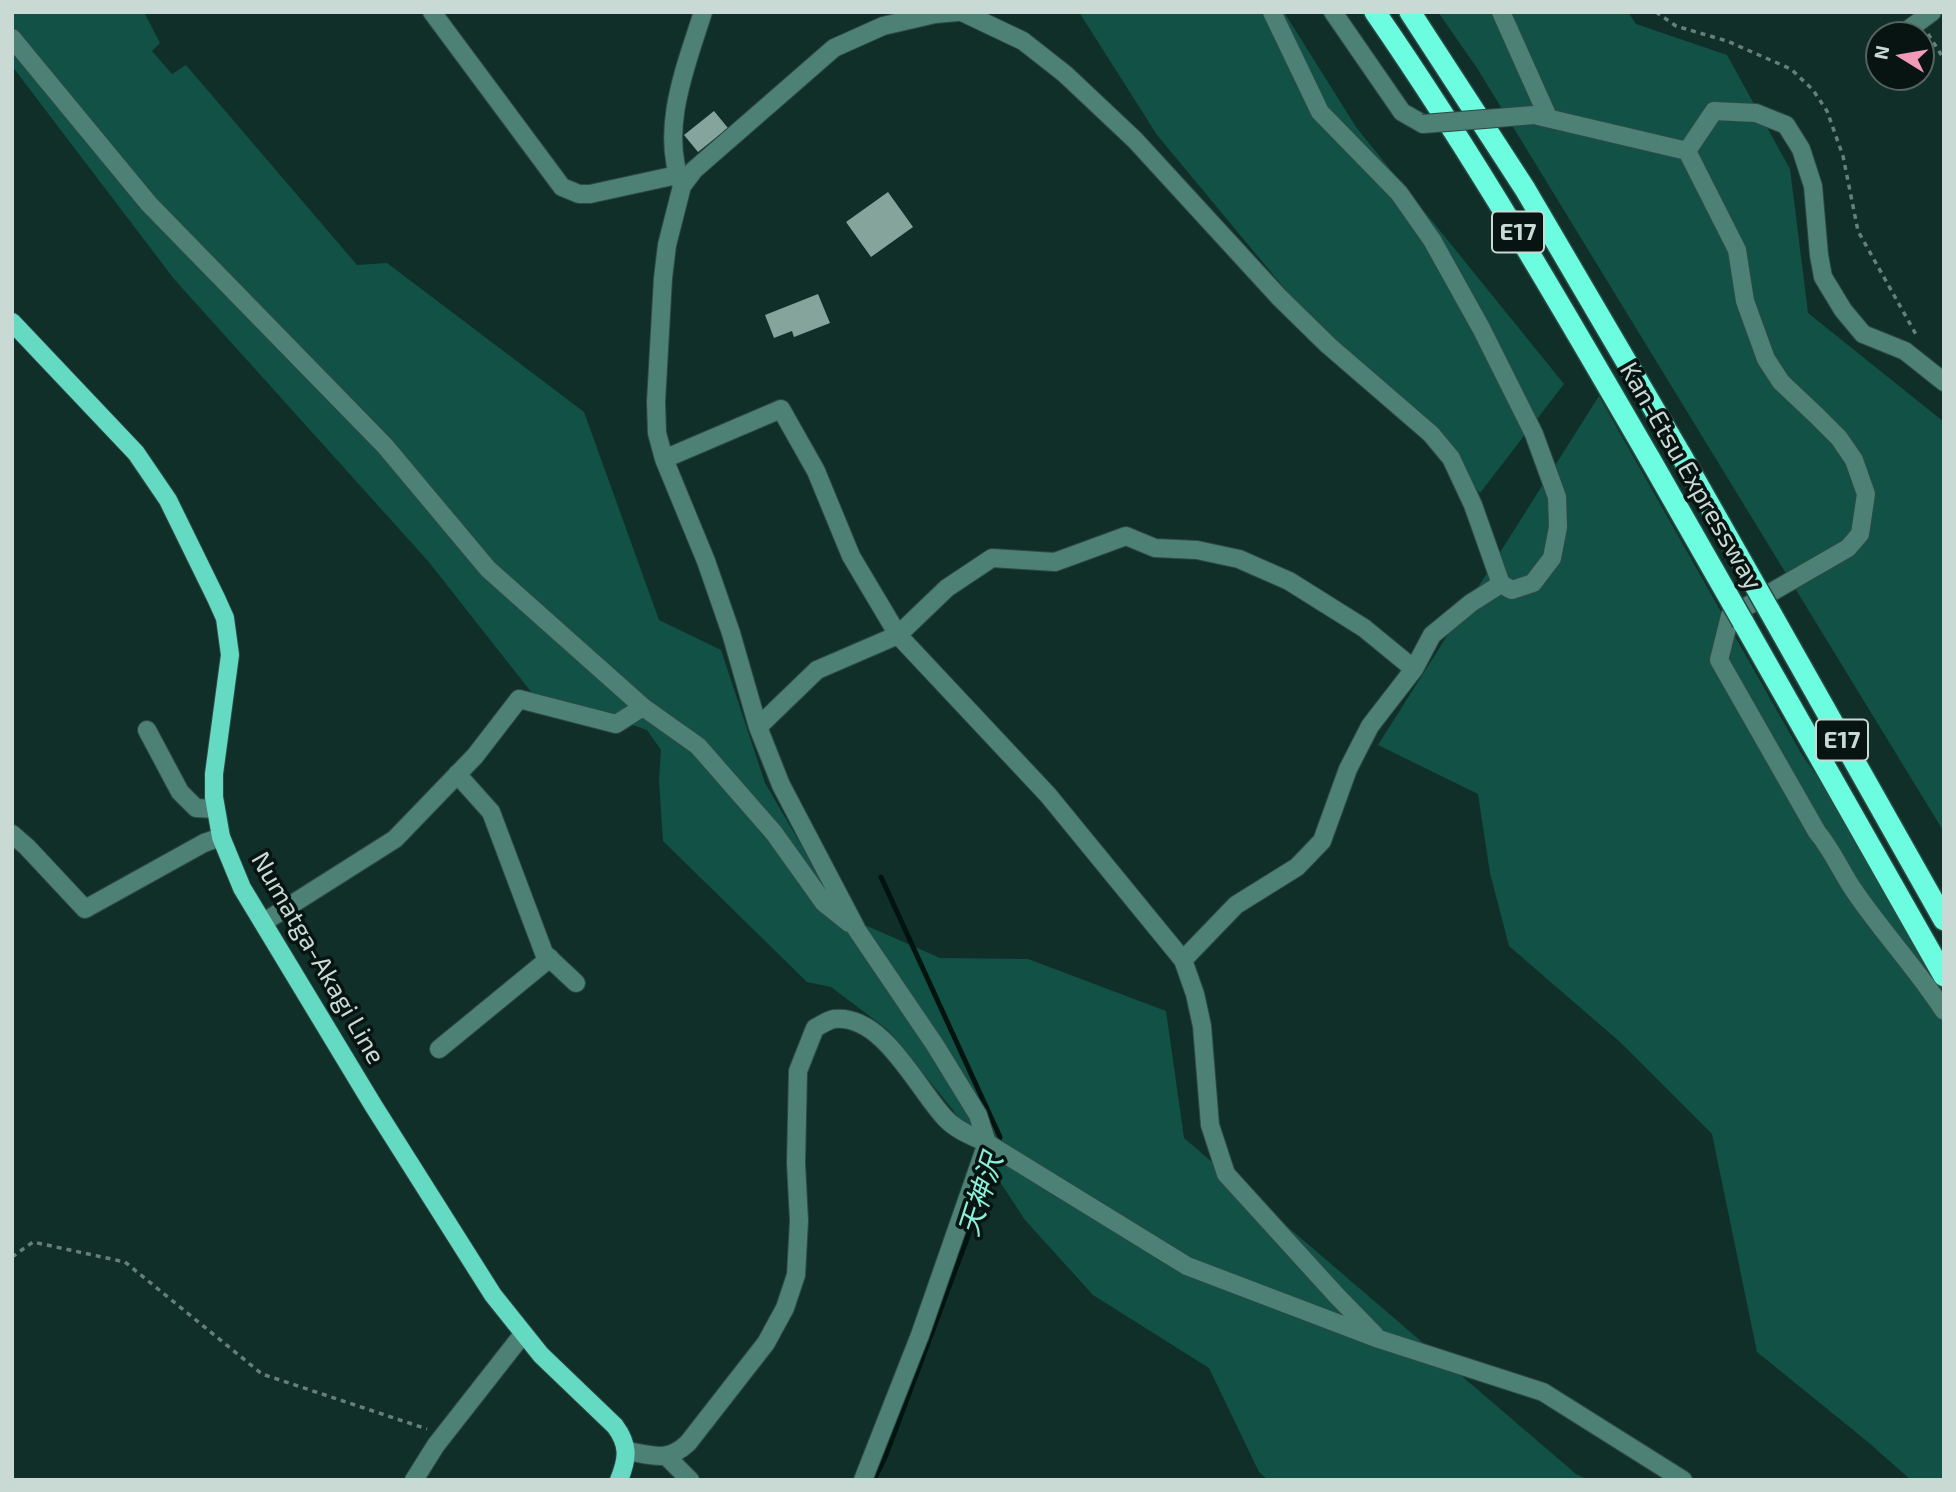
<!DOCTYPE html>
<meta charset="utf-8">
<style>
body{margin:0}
#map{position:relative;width:1956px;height:1492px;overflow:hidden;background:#112f29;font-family:"Exo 2",sans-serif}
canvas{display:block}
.frame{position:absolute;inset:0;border:14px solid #c9dad5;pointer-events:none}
.north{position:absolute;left:1865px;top:21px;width:70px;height:70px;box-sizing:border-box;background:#081411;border:2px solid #55635f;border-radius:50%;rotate:281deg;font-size:19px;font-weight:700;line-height:28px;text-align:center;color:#c9dad5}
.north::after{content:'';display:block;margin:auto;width:24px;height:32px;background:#f09ab7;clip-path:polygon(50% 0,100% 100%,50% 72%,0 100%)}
</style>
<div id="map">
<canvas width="1956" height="1492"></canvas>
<div class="frame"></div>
<div class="north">N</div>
</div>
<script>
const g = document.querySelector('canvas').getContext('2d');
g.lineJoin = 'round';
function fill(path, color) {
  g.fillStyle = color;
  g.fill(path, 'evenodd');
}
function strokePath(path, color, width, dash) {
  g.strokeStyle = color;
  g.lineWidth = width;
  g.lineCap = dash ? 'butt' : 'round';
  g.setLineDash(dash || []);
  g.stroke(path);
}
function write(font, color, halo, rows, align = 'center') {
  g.font = font + ' "Exo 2","Noto Sans JP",sans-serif';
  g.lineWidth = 7;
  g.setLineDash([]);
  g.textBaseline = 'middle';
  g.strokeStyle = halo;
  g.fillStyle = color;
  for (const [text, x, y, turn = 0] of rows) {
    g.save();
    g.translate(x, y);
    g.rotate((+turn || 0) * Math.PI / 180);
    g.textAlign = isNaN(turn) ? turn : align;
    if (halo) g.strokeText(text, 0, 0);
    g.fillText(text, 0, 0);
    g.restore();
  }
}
fill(new Path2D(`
 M12 12H144L160 43 152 51 172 74 186 65 357 265 387 263 584 412 659 620 721 650 765 783 842 915 940 958 1028 959 1166 1011 1184 1138 1576 1474 1589 1480H1268L1259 1472 1209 1368 1093 1295 1025 1220 953 1110 888 1030 831 987 807 982 663 841 659 780 661 750 647 730 595 712 543 707 428 561 174 279 12 66Z
 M1079 12H1284L1356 127 1564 384 1480 493 1329 342 1157 135Z
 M1438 12H1628L1636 24 1727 55 1790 169 1808 313 1944 422V832L1477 68Z
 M1599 396 1801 753 1889 882 1944 969V1480H1911L1868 1442 1757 1352 1712 1134 1620 1042 1509 946 1490 873 1478 794 1378 745Z`), '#125146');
strokePath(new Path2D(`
 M874 1480 886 1455 968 1236 1000 1137 881 877`), '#01130f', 5);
fill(new Path2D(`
 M714 111 728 128 698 152 684 135Z
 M888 192 913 227 871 257 846 222Z
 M818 294 830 323 794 337 792 331 774 338 765 315Z`), '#84a49c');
const minor = new Path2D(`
 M432 12 562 187 579 194H590L677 175
 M962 12 1023 41 1065 74 1135 140 1279 297 1328 345 1431 434 1451 458 1473 505 1501 584 1512 590 1533 583 1552 558 1558 527 1557 497 1534 434 1481 328 1432 240 1399 193 1320 112 1272 12
 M1333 12 1402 112 1423 124
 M1501 12 1548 117
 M1901 35 1932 12
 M12 38 149 204 385 446 488 569 643 707 698 746 774 833 824 903 849 923
 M1534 115 1687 151 1737 250 1745 301 1766 359 1781 382 1817 416 1839 438 1854 460 1866 494 1860 534 1848 548 1730 616 1719 660 1817 832C1833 851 1841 872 1855 892 1883 933 1917 969 1944 1011
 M1687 151 1714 111 1756 113 1786 125 1801 149 1813 186 1819 255 1823 277 1843 310 1863 334 1905 351 1944 382
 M682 186C659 130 686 66 703 12
 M664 459 781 409 816 471 851 556 898 635 1048 795 1183 960 1195 994 1202 1026 1210 1125 1226 1174 1337 1296 1375 1335
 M758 727 817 670 898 635 947 588 992 558 1055 562 1126 536 1155 548 1197 550 1239 559 1289 581 1364 628 1414 669
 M147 730 180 792 196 808 215 809
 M457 774 491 812 544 953 576 983
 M12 834 27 847 85 909 204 843 221 837
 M264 922 395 839 475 756 519 699 616 724 643 707
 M1183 960 1236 905 1297 867 1322 841 1348 769 1370 726 1414 669 1432 635 1471 603 1501 584
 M439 1049 550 958
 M627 1451C653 1455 667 1463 688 1443L766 1343 785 1308 796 1275 799 1221 796 1163 798 1071 815 1028C821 1025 828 1020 834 1019 883 1014 916 1087 945 1118 956 1130 972 1136 987 1143L1187 1266 1379 1339 1543 1392 1683 1480
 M667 1457 690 1480
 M414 1480 436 1445 523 1334
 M863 1480 920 1335 987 1143 978 1115 935 1045 857 930 781 785 758 727 731 633 706 561 664 459 657 433 656 402 663 278 667 245 682 186 694 170 834 48 883 26 935 14 958 12`);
const major = new Path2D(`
 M12 322 136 453 168 500 216 598 225 618 230 655 214 774V797L221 837 242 888 373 1105 493 1295 541 1355 615 1426C629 1445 628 1458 619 1480`);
const highway = new Path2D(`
 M1375 12C1475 157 1562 307 1650 459
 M1410 12 1525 189 1681 455
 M1769 610 1944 920
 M1743 622 1944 976`);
strokePath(minor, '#2e4a45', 20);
strokePath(major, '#2e4a45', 20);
strokePath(highway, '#2e4a45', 24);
strokePath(new Path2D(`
 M1656 12 1676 26 1727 41 1791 69 1813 90 1827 111 1843 156 1858 231 1918 338
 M1928 34 1944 59
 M12 1257 33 1242 125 1262 262 1374 427 1429`), '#677f79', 3.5, [5, 5]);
strokePath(minor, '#4d8175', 18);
strokePath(major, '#65dac2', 18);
strokePath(highway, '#6cfde0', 21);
const minorBridge = new Path2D(`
 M1423 124 1534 115`);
const highwayBridge = new Path2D(`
 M1681 455 1769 610
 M1650 459 1743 622`);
strokePath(minorBridge, '#2e4a45', 20, []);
strokePath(highwayBridge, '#2e4a45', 24, []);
strokePath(minorBridge, '#4d8175', 18);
strokePath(highwayBridge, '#6cfde0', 21);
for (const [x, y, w] of [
 [1518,232,52],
 [1842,740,52]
]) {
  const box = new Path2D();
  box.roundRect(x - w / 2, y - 20.5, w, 41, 5);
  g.fillStyle = '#081411';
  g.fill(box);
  strokePath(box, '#c9dad5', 2);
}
write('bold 24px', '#c9dad5', null, [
 ["E17",1518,232],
 ["E17",1842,740]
]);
write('26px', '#c9dad5', '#081411', [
 ["Kan-Etsu Expressway",1691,476,60],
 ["Numatga-Akagi Line",318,958,60]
]);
write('italic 28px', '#8bf1da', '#081411', [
 ["天神沢",981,1195,-72]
]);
</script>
